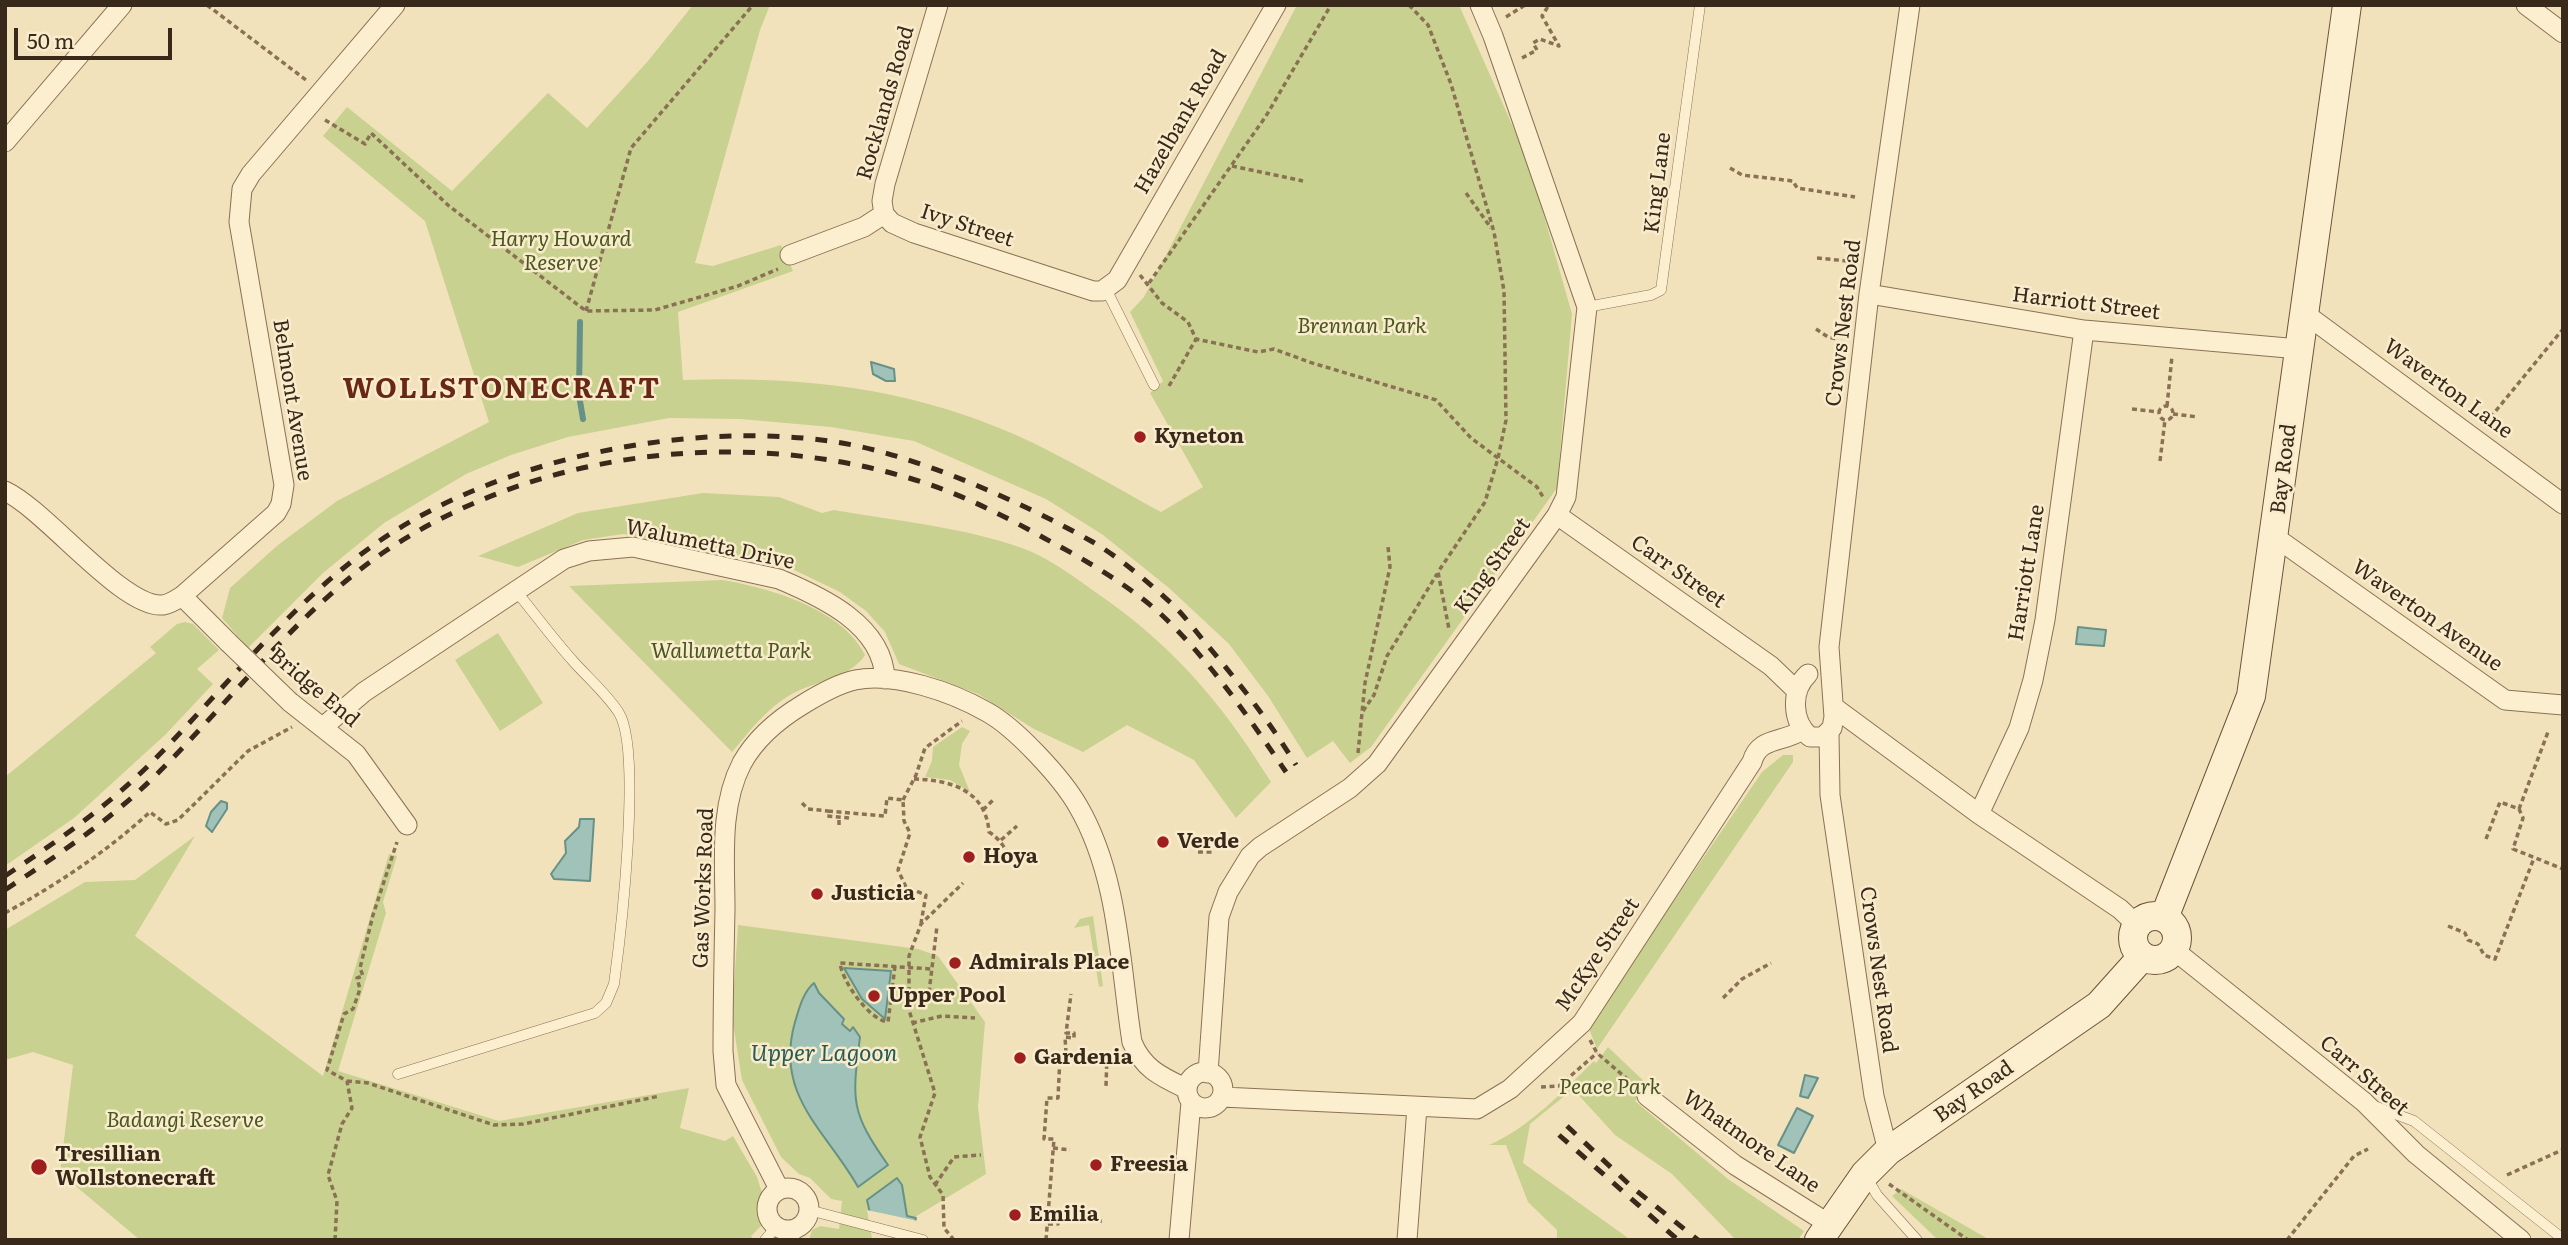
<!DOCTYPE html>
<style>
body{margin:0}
#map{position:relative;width:2568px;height:1245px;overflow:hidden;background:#f2e2bc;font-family:Literata,serif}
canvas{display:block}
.frame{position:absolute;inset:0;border:7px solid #38291a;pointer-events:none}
.scale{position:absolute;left:14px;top:28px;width:158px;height:32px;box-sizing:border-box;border:4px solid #38291a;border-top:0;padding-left:9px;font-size:21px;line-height:24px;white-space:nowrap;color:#38291a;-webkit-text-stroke:5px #f9eccc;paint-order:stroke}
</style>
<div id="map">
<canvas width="2568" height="1245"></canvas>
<div class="frame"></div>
<div class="scale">50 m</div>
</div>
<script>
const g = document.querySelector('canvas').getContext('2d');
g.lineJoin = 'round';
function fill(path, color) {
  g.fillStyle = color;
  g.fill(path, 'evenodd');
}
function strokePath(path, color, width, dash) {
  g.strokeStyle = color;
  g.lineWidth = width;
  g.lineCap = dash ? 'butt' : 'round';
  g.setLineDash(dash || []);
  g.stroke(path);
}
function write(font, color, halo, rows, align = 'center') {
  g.font = font + ' Literata,serif';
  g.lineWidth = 5;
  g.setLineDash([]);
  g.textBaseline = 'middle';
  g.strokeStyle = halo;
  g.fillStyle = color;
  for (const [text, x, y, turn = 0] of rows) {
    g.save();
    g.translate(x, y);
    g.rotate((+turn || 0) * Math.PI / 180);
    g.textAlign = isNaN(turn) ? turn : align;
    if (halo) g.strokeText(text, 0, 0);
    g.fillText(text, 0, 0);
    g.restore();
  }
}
fill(new Path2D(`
 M693 5H770L760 30 695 263 713 266 781 245 793 271 678 312 683 380C800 376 907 387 1016 435 1065 457 1113 486 1161 512L1203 487 1150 393 1163 381 1130 312 1144 297 1297 5H1459L1529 163 1572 314 1557 488 1371 747 1350 763 1333 741 1307 758 1268 696 1229 644 1169 588 1103 535 1046 499 914 441 831 427 740 419 669 418 568 437 511 455 466 474 384 523 323 573 248 648 222 618 230 588 278 545 337 501 489 422 425 221 323 136 347 107 452 191 548 93 587 128 648 61Z
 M703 493 779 497 822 513 834 510C897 521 963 527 1022 548 1047 557 1070 574 1091 589 1171 643 1220 700 1271 782L1236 818 1194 760 1127 725 1083 752 1034 729 978 694 899 664 885 632 866 611 840 592 784 565 623 534 583 540 518 567 478 556 578 513Z
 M723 580C769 588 843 609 865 655 852 677 812 682 790 695 766 709 749 732 732 752L569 586Z
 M185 622 193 624 219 650 197 669 213 684 165 735 74 818 5 866V777L156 653 150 647 177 624Z
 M498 633 543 703 500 731 455 660Z
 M962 727 970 731 962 744 959 765 970 792 950 780 925 777 932 761 933 747Z
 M1783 755H1793V762L1597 1049 1588 1026 1762 772Z
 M195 836 135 936 323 1076 389 854 397 856 383 902 386 913 338 1071 499 1121 689 1088 680 1128 725 1141 733 1136 757 1177 762 1193V1225L751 1236 754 1240H140L60 1173 73 1065 33 1052 5 1060V930L85 882 135 880Z
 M1093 916 1103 986 1099 987 1089 925 1074 928 1080 919Z
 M738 925 918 949 938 956 985 1022 978 1107 986 1174 877 1240H809L812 1230 820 1226 839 1229 842 1201 831 1199 810 1178 799 1174 781 1157 742 1080 732 1017Z
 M1608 1047 1649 1086 1635 1101 1728 1179 1804 1231 1798 1240H1736L1672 1174 1615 1135 1573 1089 1530 1124 1523 1163 1631 1240H1557V1230L1528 1202 1506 1145H1489C1530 1127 1562 1092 1594 1061L1596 1063Z
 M1901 1189 1990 1240H1938L1892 1196Z`), '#c8d18f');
const water = new Path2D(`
 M871 362 894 369 895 381H886L873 374Z
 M2078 627 2106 630 2104 646 2076 644Z
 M221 801 227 803V809L212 832 206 826 211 812Z
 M580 819H594L590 881 554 879 551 874 566 853 565 841 579 827Z
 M844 968 891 971 885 1019 862 999Z
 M814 983 819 993 844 1019 842 1024 850 1031 853 1027 860 1037C852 1101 850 1111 888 1165L858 1187C826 1130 774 1096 795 1022 799 1009 803 992 814 983Z
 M1805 1075 1818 1078 1808 1098 1800 1096Z
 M1797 1108 1813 1116 1794 1153 1778 1145Z
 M897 1178 902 1185 907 1216 916 1218 910 1240H876L867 1200Z`);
fill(water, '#a0c2b9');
strokePath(water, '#679187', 2);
fill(new Path2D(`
 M867 1210 918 1221 914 1240 872 1238Z`), '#f2e2bc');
strokePath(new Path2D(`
 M580 322 579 395 583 419`), '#679187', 6);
const lane = new Path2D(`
 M1106 289 1154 385
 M1587 307 1651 295 1661 290 1700 5
 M398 1074 595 1013 606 1003 614 984C621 933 642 751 619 713 607 694 588 678 573 661 553 639 535 614 516 591
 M2374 1106 2414 1121 2563 1239
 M1867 1178 1877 1195 1917 1240
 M809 1210 923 1240
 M790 1230 795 1240
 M765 1240 776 1227`);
const street = new Path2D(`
 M2526 5 2563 33
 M5 142 122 5
 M884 214 892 223 914 233 1093 291H1102L1117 280 1276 5
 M884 214 882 201 885 184 938 5
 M790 255 864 227 884 214
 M1869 294 2084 330 2299 349
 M2304 313 2563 504
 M5 491C46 510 123 609 163 605 170 604 176 600 182 596L276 513 281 504 284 485 239 222 242 189 251 174 395 5
 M1557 515 1771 666 1797 691
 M2275 537 2505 700 2563 705
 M182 596 229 643
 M1808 674C1790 691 1792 722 1810 737H1823L1832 728 1834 717 1829 647 1869 294 1910 5
 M290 702 356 754 407 825
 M1835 708 1979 814 2120 909 2137 925
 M323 727 364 692 564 559 589 551 633 547 779 579C822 597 883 625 885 679
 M1829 733 1830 795 1874 1096 1888 1151
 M1979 814 2019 728 2033 680 2045 620 2084 330
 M2174 950 2364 1102 2416 1154 2521 1240
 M1187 1090a18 18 0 1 1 36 0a18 18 0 1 1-36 0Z
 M1208 1073 1219 917 1228 892 1250 856 1260 847 1350 788 1377 764 1557 515 1566 497 1587 307 1493 36 1480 5
 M1647 1096 1735 1165 1829 1224
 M1222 1097 1477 1109 1510 1089 1582 1023 1752 762C1759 736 1784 743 1802 730
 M767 1209a21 21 0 1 1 42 0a21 21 0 1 1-42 0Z
 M779 1189 726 1085 723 1051C723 1004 724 956 725 909 725 861 719 807 742 763 756 738 779 719 802 705 818 695 837 684 855 680 895 672 952 692 987 712 1016 728 1062 778 1078 806 1119 876 1120 965 1132 1042 1143 1069 1162 1077 1187 1089
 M1179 1240 1191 1102
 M1407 1240 1417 1107`);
const secondary = new Path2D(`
 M2133 938a22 22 0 1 1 44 0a22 22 0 1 1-44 0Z
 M2164 918 2251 696 2347 5
 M1819 1240 1865 1174 1888 1151 2099 1005 2142 957`);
strokePath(lane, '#8b7154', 11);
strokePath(street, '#8b7154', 21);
strokePath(secondary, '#6c5237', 30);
strokePath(new Path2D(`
 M207 5 306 80
 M1409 5 1428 25 1451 84 1494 232 1504 291 1506 420 1498 458 1485 502 1438 572 1449 629
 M1506 17 1525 5
 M1522 58 1537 50 1533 43 1540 39 1559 46 1542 16 1547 8 1544 5
 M325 120 365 144 371 133 449 206 586 311 655 310 738 286 778 269
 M1232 166 1303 181
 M1730 168 1742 175 1793 181 1797 188 1855 197
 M1466 193 1491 228
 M1817 258 1848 261
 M1140 275 1162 303 1188 322 1196 339 1258 352 1274 349 1309 362 1436 400 1471 438 1537 487 1543 497
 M1149 283 1266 116 1331 5
 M586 311 631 148 753 5
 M1816 329 1828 337 1837 339
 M1169 386 1196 339
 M2159 413a7 7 0 1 1 14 0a7 7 0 1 1-14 0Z
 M2167 406 2172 356
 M2132 409 2159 412
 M2173 414 2198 417
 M2485 424 2563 329
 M2160 461 2165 420
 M1363 711 1374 695 1387 656 1437 574
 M1358 753 1365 683 1390 567 1388 546
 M914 779C950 780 986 790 989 832 1005 842 1007 856 1018 869
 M903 800 916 775 925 748 962 721
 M802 803 808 809 828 811 827 816 849 818
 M2519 809 2548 732
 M983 810 994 799
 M828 811 885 816 887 798 903 800 904 821 910 833 898 870 906 887 926 895 921 923
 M839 825V817
 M2486 839 2500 802 2519 809 2523 818 2513 849 2563 869
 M1001 840 1017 826
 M1198 852H1214
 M5 913C58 884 106 852 150 812L166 824 178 820 248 751 292 727
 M2448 926 2465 933 2468 940 2478 944 2484 955 2495 959 2534 858
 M895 966 888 1022C869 1020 842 981 840 963L932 969
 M1723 998 1742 979 1771 963
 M928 1001 937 926
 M912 1023 942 1016 975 1018
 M1590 1040 1597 1053 1633 1084
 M1066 1053 1065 1037 1074 1038V1033H1066L1071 994
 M347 1081 368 1083 494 1125 523 1124 660 1096
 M1541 1087 1559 1086 1597 1053
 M1053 1148 1070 1150
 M2507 1175 2562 1150
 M1889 1184 1968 1240
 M935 1185 954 1157 981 1155
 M1058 1218 1102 1221
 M1048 1224H1058V1212L1049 1211
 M335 1240 337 1201 328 1175 342 1124 352 1108 347 1081 327 1070 344 1014 353 1009 360 989 357 978 363 976 360 968 373 915 397 842
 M954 1240 944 1228 943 1195 930 1177 920 1137 935 1093 909 1010V956L921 924 963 883
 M1046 1240 1054 1139H1044L1047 1098H1058L1060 1057H1066V1053L1107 1056 1106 1086
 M2287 1240 2354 1156 2368 1149`), '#8b7154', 3.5, [5, 3.5]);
strokePath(lane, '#fcefd0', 10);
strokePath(street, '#fcefd0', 19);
strokePath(secondary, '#fcefd0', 28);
strokePath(new Path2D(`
 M5 876C56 842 104 809 148 766 223 691 290 603 378 542 498 459 685 421 829 441 908 451 1022 502 1091 541 1119 557 1148 582 1172 604 1185 616 1196 632 1208 646 1240 684 1270 722 1296 765
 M5 890C62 852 111 820 159 772 231 700 302 607 387 550 537 451 737 427 909 478 957 492 1001 514 1044 538 1084 559 1134 588 1166 619 1213 665 1249 718 1286 772
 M1567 1126 1633 1188 1698 1240
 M1559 1135 1678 1240`), '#38291a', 5, [12, 12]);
const streetBridge = new Path2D(`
 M229 643 290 702`);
strokePath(streetBridge, '#8b7154', 21, []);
strokePath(streetBridge, '#fcefd0', 19);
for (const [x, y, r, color] of [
 [1140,437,7,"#9f1e1e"],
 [1163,842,7,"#9f1e1e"],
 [969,857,7,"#9f1e1e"],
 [817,894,7,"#9f1e1e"],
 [955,963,7,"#9f1e1e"],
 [874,996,7,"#9f1e1e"],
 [1020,1058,7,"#9f1e1e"],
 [1096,1165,7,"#9f1e1e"],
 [39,1167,9,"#9f1e1e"],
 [1015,1215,7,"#9f1e1e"]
]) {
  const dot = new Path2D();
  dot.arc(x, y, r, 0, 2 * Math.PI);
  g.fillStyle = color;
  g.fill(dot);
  strokePath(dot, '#f9eccc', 2.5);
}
write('21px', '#38291a', '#f9eccc', [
 ["Rocklands Road",886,103,-74],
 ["Hazelbank Road",1181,122,-60],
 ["King Lane",1658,183,-83],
 ["Ivy Street",967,226,18],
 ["Harriott Street",2086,304,7],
 ["Crows Nest Road",1844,323,-83],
 ["Waverton Lane",2448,389,36],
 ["Belmont Avenue",292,400,81],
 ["Bay Road",2284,469,-83],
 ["Walumetta Drive",710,545,12],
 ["King Street",1493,566,-54],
 ["Carr Street",1678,572,35],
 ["Harriott Lane",2027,573,-81],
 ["Waverton Avenue",2427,616,35],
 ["Bridge End",314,688,40],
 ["Gas Works Road",704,888,-88],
 ["McKye Street",1598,955,-56],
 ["Crows Nest Road",1878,970,82],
 ["Carr Street",2364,1076,41],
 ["Bay Road",1974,1092,-35],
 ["Whatmore Lane",1751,1142,35]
]);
write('italic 21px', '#48571f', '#f9eccc', [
 ["Harry Howard",561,240],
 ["Reserve",561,264],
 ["Brennan Park",1362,327],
 ["Wallumetta Park",731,652],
 ["Peace Park",1610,1088],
 ["Badangi Reserve",185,1121]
]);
write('bold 21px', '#38291a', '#f9eccc', [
 ["Kyneton",1154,437],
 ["Verde",1177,842],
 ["Hoya",983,857],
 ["Justicia",831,894],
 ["Admirals Place",969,963],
 ["Upper Pool",888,996],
 ["Gardenia",1034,1058],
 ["Tresillian",55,1155],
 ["Wollstonecraft",55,1179],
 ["Freesia",1110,1165],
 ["Emilia",1029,1215]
], 'left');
write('italic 23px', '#285a57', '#f9eccc', [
 ["Upper Lagoon",824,1054]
]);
g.letterSpacing = '2px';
write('bold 28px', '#692815', '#f9eccc', [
 ["WOLLSTONECRAFT",502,390]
]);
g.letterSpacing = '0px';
</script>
